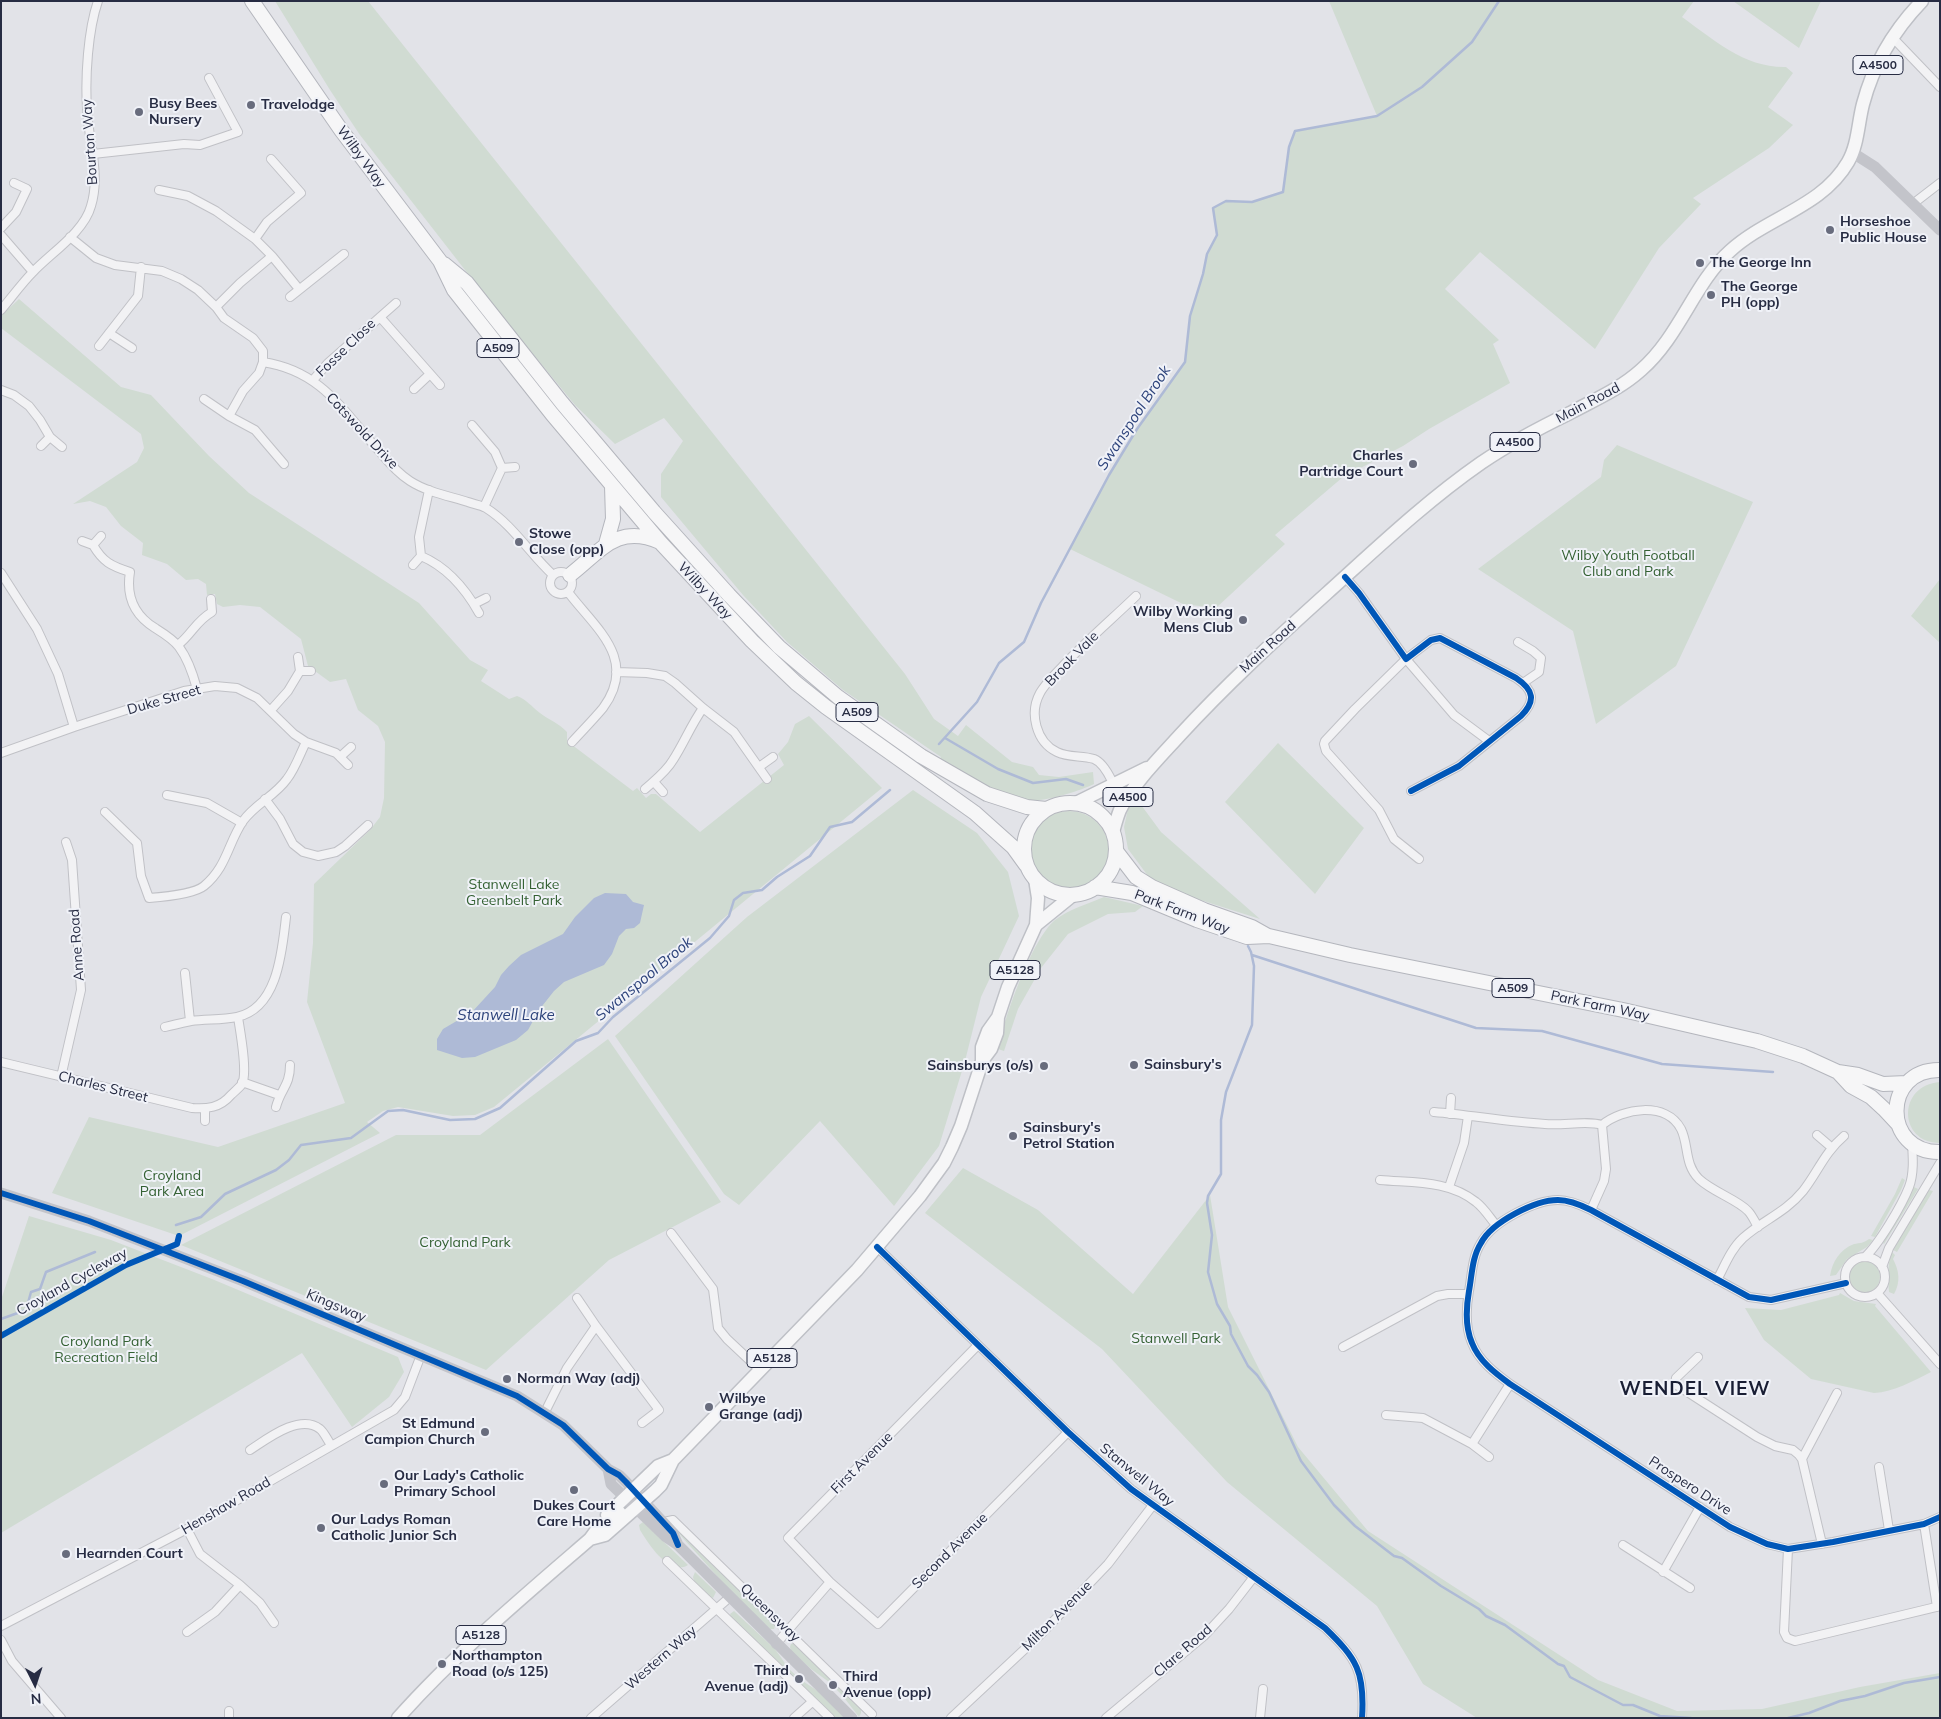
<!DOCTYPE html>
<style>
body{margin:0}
#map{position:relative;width:1941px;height:1719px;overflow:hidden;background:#e2e3e8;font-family:Mulish,sans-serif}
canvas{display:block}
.frame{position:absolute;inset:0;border:2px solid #272c43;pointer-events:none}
.north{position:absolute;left:10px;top:1659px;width:50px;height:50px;-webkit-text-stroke:4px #f0f2f8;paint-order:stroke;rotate:176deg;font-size:14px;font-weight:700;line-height:20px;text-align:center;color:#272c43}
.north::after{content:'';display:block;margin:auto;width:18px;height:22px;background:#272c43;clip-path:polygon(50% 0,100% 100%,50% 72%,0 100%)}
</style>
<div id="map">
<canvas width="1941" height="1719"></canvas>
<div class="frame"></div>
<div class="north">N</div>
</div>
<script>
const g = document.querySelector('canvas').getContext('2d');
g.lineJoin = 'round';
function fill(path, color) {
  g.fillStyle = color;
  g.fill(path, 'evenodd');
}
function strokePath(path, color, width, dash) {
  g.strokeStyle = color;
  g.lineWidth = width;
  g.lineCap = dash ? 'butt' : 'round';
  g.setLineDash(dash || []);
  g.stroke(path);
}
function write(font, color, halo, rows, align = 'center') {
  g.font = font + ' Mulish,sans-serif';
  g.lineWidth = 4;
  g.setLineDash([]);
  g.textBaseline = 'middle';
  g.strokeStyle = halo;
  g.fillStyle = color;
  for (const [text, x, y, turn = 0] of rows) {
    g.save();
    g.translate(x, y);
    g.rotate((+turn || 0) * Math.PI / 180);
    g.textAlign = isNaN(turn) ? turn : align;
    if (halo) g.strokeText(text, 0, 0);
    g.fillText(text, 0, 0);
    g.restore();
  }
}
fill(new Path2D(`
 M275 1H368L905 674 934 719 958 736 966 725 1012 762 1033 767 1039 775 1059 777 1093 772 1094 784C1080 791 1042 803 1027 800 995 793 968 776 940 759L941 757 843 690 787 642 743 595 661 497V474L683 441 664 418 615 444 575 405 486 297 360 135 330 90Z
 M1329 1H1694L1682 17C1714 40 1745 68 1786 67L1793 73 1768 107 1793 125 1769 148 1693 198 1701 204 1659 248 1595 349 1480 252 1445 289 1499 340 1493 344 1510 383 1429 429 1403 446 1343 477 1275 535 1285 544 1216 608 1183 604 1070 549 1109 475 1137 429 1185 362 1190 316 1203 274 1207 254 1217 235 1213 208 1226 201 1252 202 1283 192 1289 147 1295 131 1377 116Z
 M1733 1H1821L1799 48Z
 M19 299 121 387 151 395 209 456 249 493 419 603 470 660 488 670 481 681 509 699 517 696C527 700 531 706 540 713 549 720 559 723 567 732V741L633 791 637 788 646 798 651 794H656L700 832 784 765 778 754 788 742 795 724 809 716 882 788 494 1107 475 1115 453 1116 398 1107 383 1111 367 1122 380 1133 179 1236 52 1193 89 1117 218 1147 345 1103 307 1002 313 943 314 884 370 830 380 817 384 798 385 742 378 726 358 710 346 679 330 682 308 666 301 639 260 607 240 605 223 607 217 604 215 594 207 595 206 584 198 579 186 580 167 564 142 555 143 543 121 526 106 507 90 501 73 504 137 462 144 448 141 434 1 328V316Z
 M1617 445 1753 502 1676 666 1596 724 1573 631 1478 569 1601 477 1604 460Z
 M1940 579V643L1911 616Z
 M1278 743 1364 828 1315 894 1225 802Z
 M913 790 977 833 1008 872 1019 916 981 997 965 1061 939 1146 894 1206 820 1121 739 1205 724 1194 615 1036 747 917Z
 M1136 798 1161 832 1260 919 1191 897 1151 880 1128 849 1124 827 1128 809Z
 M1029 851a40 40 0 1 1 80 0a40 40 0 1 1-80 0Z
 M1104 897 1143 906 1135 912 1108 914 1068 934 1041 968 1018 1009 1004 1051 998 1049C1004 1018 1032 939 1055 920 1069 909 1088 904 1104 897Z
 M608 1039 721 1202 609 1260 486 1370 181 1245 396 1135H480Z
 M1940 1082V1143C1898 1143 1897 1085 1940 1082Z
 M963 1168 1038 1210 1133 1294 1210 1195 1228 1307 1298 1447 1368 1531 1598 1680 1677 1711 1762 1709 1860 1687 1940 1673V1718H1477L1423 1684 1377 1606 1227 1482 1102 1349 925 1213Z
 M1902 1178 1905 1180 1901 1190 1875 1237 1871 1236 1895 1194Z
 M1914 1187 1918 1189 1884 1244 1883 1243Z
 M1929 1190 1933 1191 1897 1252 1893 1250Z
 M29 1216 111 1240 212 1279 398 1357 404 1372 389 1397 352 1427 302 1353 1 1533V1300Z
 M1869 1239 1873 1240 1867 1247 1847 1259 1836 1275 1830 1276C1832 1262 1840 1249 1854 1244 1860 1243 1864 1243 1869 1239Z
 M1892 1252 1895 1255 1893 1259C1899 1270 1901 1282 1894 1294L1889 1292C1888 1279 1887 1264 1892 1252Z
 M1848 1277a16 16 0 1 1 32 0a16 16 0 1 1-32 0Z
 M1840 1293 1854 1301 1876 1304 1875 1306 1931 1372C1913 1381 1894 1392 1874 1393L1811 1379 1764 1340 1745 1308 1781 1310 1839 1295Z
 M643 1522 688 1565C669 1577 648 1543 640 1530L639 1525Z
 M673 1527H677L774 1622 775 1626 774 1629H770L734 1595Z
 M695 1572 716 1592 713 1598C705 1595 694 1585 693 1577Z
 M734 1611 775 1649 789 1669 801 1680 821 1693 846 1718H834L731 1618 730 1614Z
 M795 1643 861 1707V1713L859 1717 842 1695 829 1682 811 1669 791 1651 790 1647 791 1644Z`), '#d0dbd2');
fill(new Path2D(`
 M605 893 626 894 633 902 644 905 640 923 634 928 626 929 619 936 612 954 604 965 564 982 554 991 539 1010 528 1030 516 1040 475 1057 462 1058 437 1050V1039L443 1029 472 1012 495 987 501 975 509 966 521 955 563 934 575 917 594 898Z`), '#aebad6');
strokePath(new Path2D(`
 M945 738 998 769 1033 783 1066 779 1083 785
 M939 744 977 702 999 663 1024 642 1041 603 1109 475 1137 429 1185 362 1190 316 1203 274 1207 254 1217 235 1213 208 1226 201 1252 202 1283 192 1289 147 1295 131 1377 116 1422 87 1472 42 1499 1
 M1248 946 1251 952 1254 966 1252 1025 1226 1092 1221 1120V1174L1208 1196 1207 1203 1212 1235 1208 1272 1217 1304 1230 1326 1231 1334 1248 1366 1257 1375 1269 1392 1301 1461 1334 1505 1355 1526 1394 1556 1402 1558 1441 1586 1479 1609 1486 1616 1505 1625 1558 1664 1564 1666 1570 1677 1623 1705H1633L1660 1716 1691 1718
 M1252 955 1476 1028 1542 1031 1662 1064 1773 1072
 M176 1225 201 1217 225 1194 276 1170 289 1160 301 1145 351 1138 388 1111 403 1110 450 1120 475 1119 500 1108 576 1041 598 1033 613 1017 710 938 729 916 734 900 743 893 762 890 777 877 810 856 830 827 852 822 890 790
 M1 1319 26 1310 31 1292 40 1289 46 1272 95 1252
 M1788 1718 1809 1713 1840 1701 1865 1696 1904 1683 1940 1677`), '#aebad6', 2.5);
const street = new Path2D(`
 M1893 38 1940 87
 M93 154 184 144 200 145 238 132 209 78
 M159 190 188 196 216 211 255 239 272 256 299 289
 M1914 203 1940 183
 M1 228 16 212 27 189 14 183
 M1 235 33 272
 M70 237 96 258 115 265 162 271 181 279 198 290 216 307 224 318 253 338 263 351V362L259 373 243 391 229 416
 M255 239 267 222 301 193 271 159
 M290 297 344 254
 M216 307 240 283 272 256
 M1 310C12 297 22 283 33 272 51 253 84 232 91 206 101 174 88 140 87 108 85 77 88 30 98 1
 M380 317 440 385
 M109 333 132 348
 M99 346 138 296 141 267
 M263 362C322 371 343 411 380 452 389 463 399 474 410 481 427 492 449 496 468 502 473 504 481 505 486 508 513 525 530 554 553 575
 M313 380 328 363 396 303
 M414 389 430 374
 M1 390 14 395 29 406 40 420 50 437 62 447
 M204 399 229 416 255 430 284 464
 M472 425 495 452 502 468 484 507
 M41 446 50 437
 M502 468 515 467
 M429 490 419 537 421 556C447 567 465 588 479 613
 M101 536 93 545C103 562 111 566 130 572 126 596 134 615 155 628 163 633 173 639 179 647 188 659 193 674 197 689
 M82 541 93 545
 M413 565 421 556
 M550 583a11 11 0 1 1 22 0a11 11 0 1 1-22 0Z
 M1 573 37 629 58 674 74 727
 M1345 577 1359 593 1406 659 1431 640 1440 638 1516 678C1534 690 1536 701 1521 716L1459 766 1411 791
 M568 592C595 628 639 659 603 708 593 720 582 731 572 742
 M474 604 486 598
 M1518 642 1533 651 1541 658 1539 672 1523 683
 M178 645C192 634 196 621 212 612L211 599
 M300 671H311
 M616 672 647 673 665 676 675 683 703 708 734 732 767 779
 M271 710 288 691 300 671 298 657
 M1 753 74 727 184 691 215 686 237 688 257 698 294 734 306 742 336 753 348 765
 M340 757 351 747
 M759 767 773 757
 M654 782 663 792
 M645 789C655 780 666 772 673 760 684 743 691 725 703 708
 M167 795 207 803 242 823
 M265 799 280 819 293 844 303 852 318 856 336 852 345 846 368 825
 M1121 807C1119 795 1107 764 1094 759 1082 755 1069 758 1057 752 1036 742 1029 713 1040 693 1045 684 1054 675 1062 667 1085 642 1111 620 1136 596
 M105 812 137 843 141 876 149 898C162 897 194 894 204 886 227 867 228 843 243 821 255 804 275 796 287 779 295 769 300 754 306 742
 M1419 859 1394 839 1379 810 1326 751 1324 744 1325 741 1355 709 1406 659 1454 715 1489 741
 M185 973 190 1021
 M165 1027C173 1025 182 1023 191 1021 206 1019 222 1020 237 1017 278 1008 282 951 286 917
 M1 1062 192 1108C207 1109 220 1108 231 1095 234 1092 239 1088 242 1084 248 1072 240 1031 238 1017
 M61 1077 81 990 72 860 66 842
 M242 1082 279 1095
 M276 1107C281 1088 290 1086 290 1065
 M205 1109V1121
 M1434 1112C1471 1115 1508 1122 1545 1124 1562 1126 1588 1120 1602 1125
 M1450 1114 1451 1098
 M1817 1135 1831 1147
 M1380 1180C1413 1183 1449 1180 1476 1202 1484 1208 1490 1218 1496 1225
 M1449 1187 1464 1143 1468 1116
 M1591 1210 1604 1181 1606 1169 1602 1125C1623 1108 1666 1101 1681 1129 1689 1145 1684 1164 1699 1179 1713 1192 1738 1200 1748 1211 1752 1215 1755 1222 1758 1227
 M671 1233 713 1289 718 1328 727 1339 760 1370
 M877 1247 1068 1432 1131 1489 1325 1628C1357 1659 1365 1672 1362 1718
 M1865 1257C1879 1244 1902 1205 1909 1187 1914 1174 1913 1158 1912 1144
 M1845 1277a20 20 0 1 1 40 0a20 20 0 1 1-40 0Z
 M1882 1267 1889 1248 1940 1163
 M1717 1280C1725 1265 1731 1249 1743 1238 1763 1220 1785 1213 1803 1191 1818 1172 1824 1153 1844 1136
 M1846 1283 1771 1300 1749 1297 1591 1210C1581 1205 1570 1200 1558 1200 1535 1200 1492 1222 1481 1243 1472 1257 1472 1275 1469 1291 1466 1308 1465 1327 1472 1343 1479 1361 1495 1373 1510 1384L1730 1527 1767 1544 1788 1549 1833 1542 1924 1524 1940 1517
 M1877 1293 1940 1364
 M577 1298 596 1326 659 1410 642 1423
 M978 1345 788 1538 830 1582 878 1624 1068 1432
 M1343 1347 1437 1296 1448 1294H1468
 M1698 1357 1676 1378 1675 1384 1757 1437 1775 1446 1793 1450 1799 1455 1802 1459 1822 1544
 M545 1412 567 1368 596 1326
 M1386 1415 1423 1418 1472 1444 1510 1384
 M1472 1444 1489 1457
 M250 1450C267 1439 300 1413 320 1429 324 1432 328 1441 331 1445
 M1802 1459 1837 1393
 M1879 1467 1889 1530
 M664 1522 673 1520 872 1714
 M1924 1524 1937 1607
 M187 1529 200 1554 240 1585 260 1603 274 1623
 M1623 1545 1690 1588
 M1788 1549 1784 1632 1787 1638 1795 1641 1940 1606
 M667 1561 830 1718
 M1663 1572 1700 1507
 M1 1626 187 1529 394 1410 405 1397 421 1355
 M187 1632 215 1612 240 1585
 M1 1640 12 1661 61 1718
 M776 1644 830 1582
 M229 1711V1718
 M591 1718 730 1597
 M794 1718 812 1702
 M951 1718 1042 1633 1108 1564 1153 1505
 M1106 1718 1204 1636 1229 1609 1253 1578
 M1260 1718 1263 1689`);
const primary = new Path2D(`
 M1076 803 1147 768
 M1113 832C1115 825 1117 817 1120 810 1131 786 1162 755 1180 735 1226 685 1275 640 1326 594 1376 549 1425 502 1481 463 1509 444 1539 428 1570 413 1594 400 1620 389 1641 370 1680 336 1694 283 1730 251 1767 217 1822 207 1848 162 1858 145 1858 123 1863 104 1873 66 1894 30 1922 1
 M1036 925 1073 895
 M982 1061 991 1049 997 1033 998 1017 1008 987 1036 925 1038 898 1035 879
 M607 1515 658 1466 673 1460
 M590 1539 605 1535 655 1491 661 1485 673 1460 857 1270 920 1196 944 1163 952 1147 961 1126 979 1071 982 1061V1047L988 1031 998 1017
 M398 1718C456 1653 524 1596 590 1539L598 1528 620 1513`);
const highway = new Path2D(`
 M252 1 341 130 440 261 454 290 552 414 660 542 752 641 796 683 826 707 975 813 1013 847 1026 865
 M444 264 467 283 562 403 654 512 729 595 779 647 838 697 921 756 987 794 1027 807 1046 809
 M606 544 613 519 612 486
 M570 575C600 552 617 523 660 542
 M1024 849a46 46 0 1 1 92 0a46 46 0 1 1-92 0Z
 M1116 851 1136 877 1152 887 1204 910 1252 927 1268 936
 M1095 887 1132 893 1197 920 1247 937 1269 936 1350 955 1623 1010 1757 1041 1803 1056 1838 1072 1858 1075 1883 1084 1907 1083
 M1940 1070C1882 1069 1882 1153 1940 1152
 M1838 1072 1851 1086 1871 1097 1884 1109 1898 1124`);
strokePath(street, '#c0c1c6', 10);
strokePath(primary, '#bec0c6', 15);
strokePath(highway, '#b4b6bd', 16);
strokePath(street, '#f2f2f4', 8);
strokePath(new Path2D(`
 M1853 153 1875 167 1940 230
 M1 1193 89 1221 243 1281 517 1396 563 1425 608 1469 619 1475 626 1482 673 1533 678 1545
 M608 1469 611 1484 666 1537 678 1545 852 1718`), '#c3c4ca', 11);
strokePath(primary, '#f6f6f7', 12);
strokePath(highway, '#f6f6f7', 14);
strokePath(new Path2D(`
 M1345 577 1359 593 1406 659 1431 640 1440 638 1516 678C1534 690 1536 701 1521 716L1459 766 1411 791
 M1 1193 89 1221 243 1281 517 1396 563 1425 608 1469 619 1475 626 1482 673 1533 678 1545
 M877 1247 1068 1432 1131 1489 1325 1628C1357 1659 1365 1672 1362 1718
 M1846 1283 1771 1300 1749 1297 1591 1210C1581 1205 1570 1200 1558 1200 1535 1200 1492 1222 1481 1243 1472 1257 1472 1275 1469 1291 1466 1308 1465 1327 1472 1343 1479 1361 1495 1373 1510 1384L1730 1527 1767 1544 1788 1549 1833 1542 1924 1524 1940 1517
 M1 1336 126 1265 177 1244 179 1236`), '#0057b8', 6);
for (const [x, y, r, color] of [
 [251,105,5,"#686c7d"],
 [139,112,5,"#686c7d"],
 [1830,230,5,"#686c7d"],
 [1700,263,5,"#686c7d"],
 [1711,295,5,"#686c7d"],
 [1413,464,5,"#686c7d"],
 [519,542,5,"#686c7d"],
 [1243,620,5,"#686c7d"],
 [1134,1065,5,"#686c7d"],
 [1044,1066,5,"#686c7d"],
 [1013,1136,5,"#686c7d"],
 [507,1379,5,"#686c7d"],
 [709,1407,5,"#686c7d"],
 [485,1432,5,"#686c7d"],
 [384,1484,5,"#686c7d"],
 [574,1490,5,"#686c7d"],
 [321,1528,5,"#686c7d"],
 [66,1554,5,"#686c7d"],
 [442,1664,5,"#686c7d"],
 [799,1679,5,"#686c7d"],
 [833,1685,5,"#686c7d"]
]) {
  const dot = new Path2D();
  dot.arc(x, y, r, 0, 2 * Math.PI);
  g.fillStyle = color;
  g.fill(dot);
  strokePath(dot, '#f0f2f8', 2);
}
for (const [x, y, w] of [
 [1878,65,50],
 [498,348,42],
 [1515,442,50],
 [857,712,42],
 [1128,797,50],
 [1015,970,50],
 [1513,988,42],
 [772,1358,50],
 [481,1635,50]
]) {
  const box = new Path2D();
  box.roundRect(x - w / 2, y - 9.5, w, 19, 4);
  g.fillStyle = '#f0f2f8';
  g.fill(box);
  strokePath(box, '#272c43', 1);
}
write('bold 12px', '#272c43', null, [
 ["A4500",1878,65],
 ["A509",498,348],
 ["A4500",1515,442],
 ["A509",857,712],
 ["A4500",1128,797],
 ["A5128",1015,970],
 ["A509",1513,988],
 ["A5128",772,1358],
 ["A5128",481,1635]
]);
write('bold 14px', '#272c43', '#f0f2f8', [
 ["Busy Bees",149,104],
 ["Nursery",149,120],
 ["Travelodge",261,105],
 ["Horseshoe",1840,222],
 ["Public House",1840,238],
 ["The George Inn",1710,263],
 ["The George",1721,287],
 ["PH (opp)",1721,303],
 ["Charles",1403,456,"right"],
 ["Partridge Court",1403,472,"right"],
 ["Stowe",529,534],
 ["Close (opp)",529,550],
 ["Wilby Working",1233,612,"right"],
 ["Mens Club",1233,628,"right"],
 ["Sainsbury's",1144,1065],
 ["Sainsburys (o/s)",1034,1066,"right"],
 ["Sainsbury's",1023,1128],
 ["Petrol Station",1023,1144],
 ["Norman Way (adj)",517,1379],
 ["Wilbye",719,1399],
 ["Grange (adj)",719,1415],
 ["St Edmund",475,1424,"right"],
 ["Campion Church",475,1440,"right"],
 ["Our Lady's Catholic",394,1476],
 ["Primary School",394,1492],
 ["Dukes Court",574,1506,"center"],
 ["Care Home",574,1522,"center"],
 ["Our Ladys Roman",331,1520],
 ["Catholic Junior Sch",331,1536],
 ["Hearnden Court",76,1554],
 ["Northampton",452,1656],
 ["Road (o/s 125)",452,1672],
 ["Third",789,1671,"right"],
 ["Avenue (adj)",789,1687,"right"],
 ["Third",843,1677],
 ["Avenue (opp)",843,1693]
], 'left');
write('14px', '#272c43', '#f0f2f8', [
 ["Bourton Way",90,142,-94],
 ["Wilby Way",361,157,54],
 ["Fosse Close",346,348,-44],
 ["Main Road",1588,403,-28],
 ["Cotswold Drive",362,431,47],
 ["Wilby Way",705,591,47],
 ["Main Road",1268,647,-42],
 ["Brook Vale",1072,659,-46],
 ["Duke Street",164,700,-16],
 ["Park Farm Way",1182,912,21],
 ["Anne Road",77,945,-94],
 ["Park Farm Way",1600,1006,12],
 ["Charles Street",103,1087,14],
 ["Croyland Cycleway",72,1282,-29],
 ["Kingsway",336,1306,23],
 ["First Avenue",862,1463,-45],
 ["Stanwell Way",1137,1475,39],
 ["Prospero Drive",1690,1486,33],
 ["Henshaw Road",226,1506,-30],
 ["Second Avenue",950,1551,-45],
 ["Queensway",770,1613,44],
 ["Milton Avenue",1057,1616,-45],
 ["Clare Road",1183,1651,-41],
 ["Western Way",661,1658,-41]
]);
write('14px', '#346133', '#f0f2f8', [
 ["Wilby Youth Football",1628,556],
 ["Club and Park",1628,572],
 ["Stanwell Lake",514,885],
 ["Greenbelt Park",514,901],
 ["Croyland",172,1176],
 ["Park Area",172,1192],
 ["Croyland Park",465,1243],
 ["Stanwell Park",1176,1339],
 ["Croyland Park",106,1342],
 ["Recreation Field",106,1358]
]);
write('italic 15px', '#2d437b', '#f0f2f8', [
 ["Swanspool Brook",1134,418,-57],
 ["Swanspool Brook",644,979,-40],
 ["Stanwell Lake",506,1015]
]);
g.letterSpacing = '1px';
write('bold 19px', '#191e34', '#f0f2f8', [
 ["WENDEL VIEW",1695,1389]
]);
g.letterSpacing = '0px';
</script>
